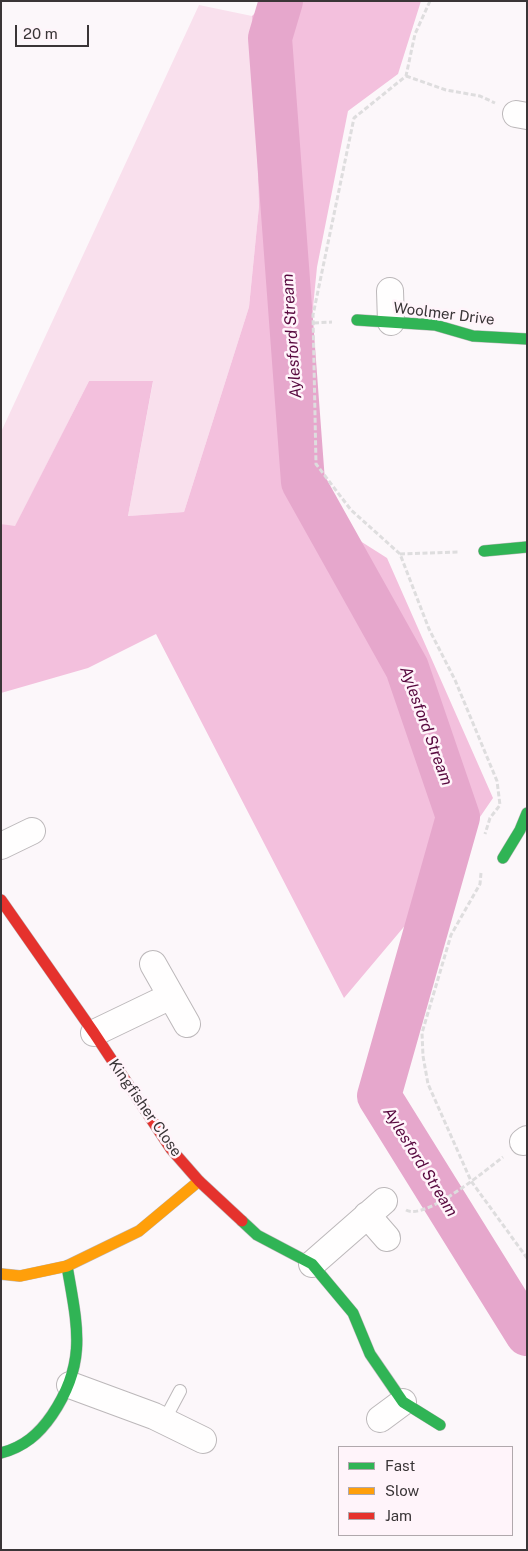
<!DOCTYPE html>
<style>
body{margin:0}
#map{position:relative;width:528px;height:1551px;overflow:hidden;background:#fcf7fa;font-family:"Public Sans",sans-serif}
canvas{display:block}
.frame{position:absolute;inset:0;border:2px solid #3a3537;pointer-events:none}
.legend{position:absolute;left:338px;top:1446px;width:175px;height:90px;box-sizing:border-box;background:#fff4fa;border:1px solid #b0a8ac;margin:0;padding:6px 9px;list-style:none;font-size:15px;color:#3a3537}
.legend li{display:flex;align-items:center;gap:10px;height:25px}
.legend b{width:25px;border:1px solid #b0a8ac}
.scale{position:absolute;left:15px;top:25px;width:74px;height:22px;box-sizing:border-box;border:2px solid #3a3537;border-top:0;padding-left:6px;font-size:15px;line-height:18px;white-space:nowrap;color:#3a3537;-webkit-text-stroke:4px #fff4fa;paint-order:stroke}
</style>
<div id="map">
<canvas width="528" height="1551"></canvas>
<div class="frame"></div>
<ul class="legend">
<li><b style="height:6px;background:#30b455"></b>Fast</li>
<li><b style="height:6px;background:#ff9f0a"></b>Slow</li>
<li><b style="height:6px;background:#e5322d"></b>Jam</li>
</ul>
<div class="scale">20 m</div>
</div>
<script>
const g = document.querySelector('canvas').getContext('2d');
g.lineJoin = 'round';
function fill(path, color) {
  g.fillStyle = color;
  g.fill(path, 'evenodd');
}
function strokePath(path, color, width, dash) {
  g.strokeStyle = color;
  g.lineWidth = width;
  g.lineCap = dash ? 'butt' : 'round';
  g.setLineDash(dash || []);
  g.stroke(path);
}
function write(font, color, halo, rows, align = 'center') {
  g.font = font + ' "Public Sans",sans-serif';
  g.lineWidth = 5;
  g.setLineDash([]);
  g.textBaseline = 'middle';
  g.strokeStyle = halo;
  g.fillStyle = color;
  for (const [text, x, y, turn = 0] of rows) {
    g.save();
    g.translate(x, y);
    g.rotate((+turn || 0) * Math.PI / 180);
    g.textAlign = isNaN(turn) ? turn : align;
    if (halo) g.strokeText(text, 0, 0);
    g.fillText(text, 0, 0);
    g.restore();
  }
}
fill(new Path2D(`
 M199 5 252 16 259 206 249 307 184 512 128 516 153 382 89 381 15 527 1 524V432Z`), '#f9e0ed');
fill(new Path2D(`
 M267 1H421L398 74 348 111 317 267 294 499 387 558 493 798 408 922 344 998 156 634 88 668 1 693V524L15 526 89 381H153L128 516 184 512 249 307 259 206 252 16Z`), '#f3c0dd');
strokePath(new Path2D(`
 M281 1 270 38 303 482 407 668 458 817 379 1096 527 1334`), '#e6a7cc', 44);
const lane = new Path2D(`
 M164 1421 180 1391`);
const street = new Path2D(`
 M516 114 527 116
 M390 291 391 322
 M1 846 32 831
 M153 964 187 1024
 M94 1033 171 996
 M523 1142 527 1139
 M367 1215 387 1238
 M312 1264 384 1201
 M70 1385 154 1416 203 1440
 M380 1419 403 1402`);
const fast = new Path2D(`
 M357 320 435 325 473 336 527 339
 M484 551 527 547
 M503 858 520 830 527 813
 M242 1221 257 1235 312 1264 353 1313 370 1354 403 1402 440 1425
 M1 1453C24 1447 39 1434 52 1415 88 1362 77 1325 67 1266`);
const slow = new Path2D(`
 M1 1274 20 1276 67 1266 139 1231 199 1181`);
const jam = new Path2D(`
 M1 900 94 1033 171 1149 199 1181 242 1221`);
strokePath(lane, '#bcb8ba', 14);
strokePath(street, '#bcb8ba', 28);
strokePath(fast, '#bcb8ba', 12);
strokePath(slow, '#bcb8ba', 12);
strokePath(jam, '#bcb8ba', 12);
strokePath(new Path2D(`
 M430 1 415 34 406 76 354 118 313 315 316 464 351 510 400 554 429 629 455 680 497 781 500 805 490 818 485 834
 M406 76 446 90 480 96 495 103
 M314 323 332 322
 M400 554 459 552
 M481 873 480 884 451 935 422 1033 423 1056 428 1084 471 1181 527 1258
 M406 1210C425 1221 486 1170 503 1157`), '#deddde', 3, [5, 2.5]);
strokePath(lane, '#fffefe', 12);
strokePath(street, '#fffefe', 26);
strokePath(fast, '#30b455', 11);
strokePath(slow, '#ff9f0a', 11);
strokePath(jam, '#e5322d', 11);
write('15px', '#3a3537', '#fff4fa', [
 ["Woolmer Drive",444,314,7],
 ["Kingfisher Close",145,1108,55]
]);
write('italic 16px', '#58093f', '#fff4fa', [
 ["Aylesford Stream",292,336,-94],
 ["Aylesford Stream",426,726,70],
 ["Aylesford Stream",420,1162,58]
]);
</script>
